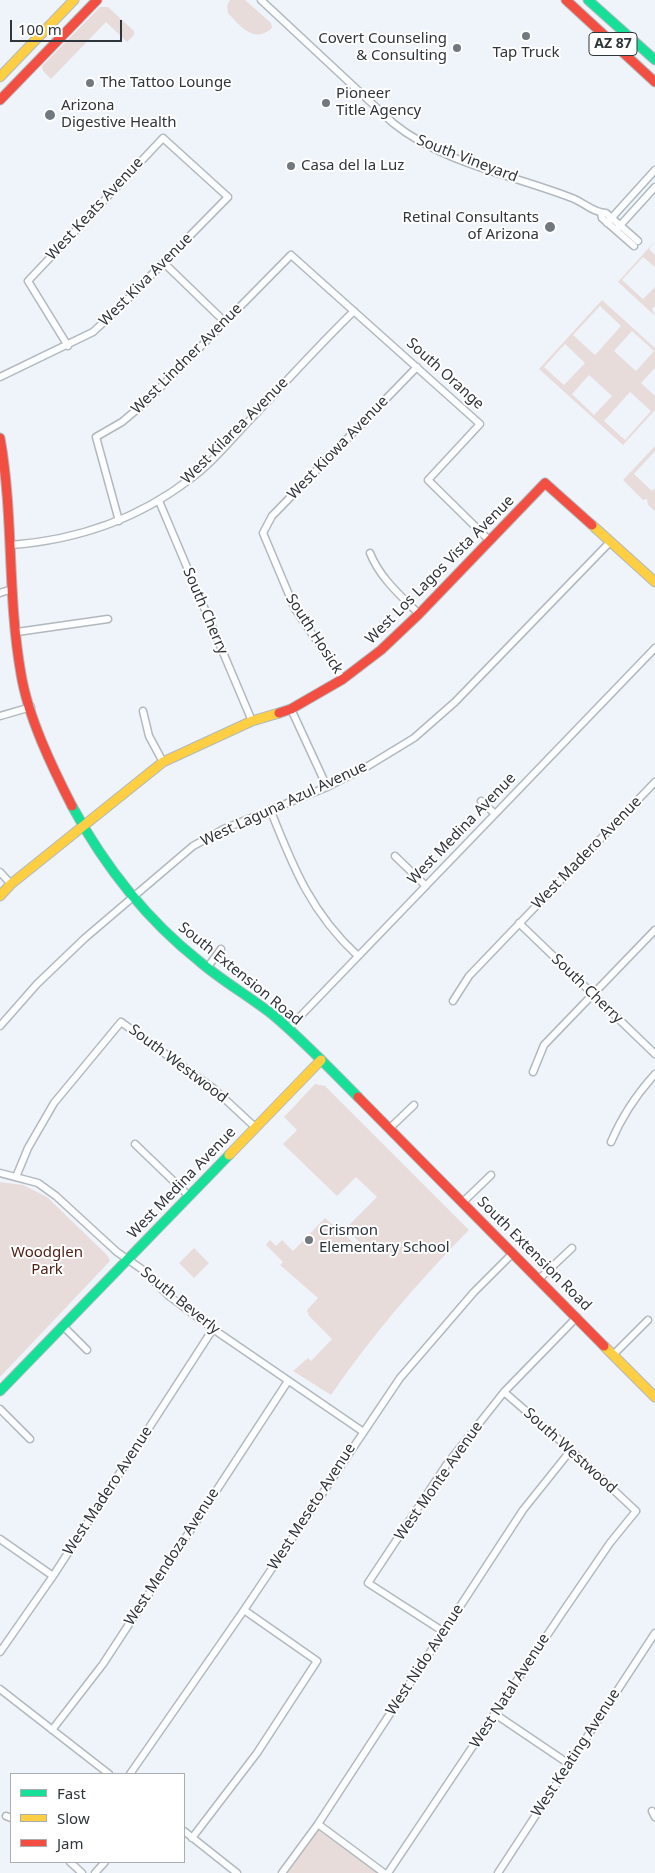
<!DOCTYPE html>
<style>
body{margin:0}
#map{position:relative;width:655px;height:1873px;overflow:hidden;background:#eef4f9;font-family:"Noto Sans",sans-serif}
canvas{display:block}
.legend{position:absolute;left:10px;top:1773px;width:175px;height:90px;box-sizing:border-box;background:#fff;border:1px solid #abaeb1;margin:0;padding:6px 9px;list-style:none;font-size:15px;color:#2e353b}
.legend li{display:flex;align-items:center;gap:10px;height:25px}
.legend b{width:25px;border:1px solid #abaeb1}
.scale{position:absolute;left:10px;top:20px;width:112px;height:22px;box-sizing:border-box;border:2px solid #2e353b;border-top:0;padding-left:6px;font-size:15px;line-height:18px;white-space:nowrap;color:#2e353b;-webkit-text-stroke:4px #fff;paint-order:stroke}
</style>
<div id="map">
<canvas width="655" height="1873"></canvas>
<ul class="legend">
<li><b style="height:6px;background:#16e098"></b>Fast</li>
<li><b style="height:6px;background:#ffcf43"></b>Slow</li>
<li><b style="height:6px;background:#f24e42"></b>Jam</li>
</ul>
<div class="scale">100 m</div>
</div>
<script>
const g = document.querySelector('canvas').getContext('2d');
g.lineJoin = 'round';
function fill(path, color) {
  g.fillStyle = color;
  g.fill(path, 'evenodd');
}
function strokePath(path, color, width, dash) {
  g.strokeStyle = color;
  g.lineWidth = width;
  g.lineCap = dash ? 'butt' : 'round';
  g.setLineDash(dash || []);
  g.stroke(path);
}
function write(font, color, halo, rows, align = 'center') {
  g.font = font + ' "Noto Sans",sans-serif';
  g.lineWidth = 4;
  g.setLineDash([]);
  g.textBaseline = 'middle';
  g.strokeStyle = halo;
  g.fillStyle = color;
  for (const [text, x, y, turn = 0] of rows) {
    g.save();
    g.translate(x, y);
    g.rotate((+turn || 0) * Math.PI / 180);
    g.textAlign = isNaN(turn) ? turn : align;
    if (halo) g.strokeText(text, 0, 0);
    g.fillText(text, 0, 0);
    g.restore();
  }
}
fill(new Path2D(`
 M230 0H245L271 23 272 28C254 44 241 27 228 13L227 5Z
 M100 7H108L134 31V35L127 42 106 22 51 79 43 71 42 66Z
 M655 241 649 249 655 255V267L643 257 622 280 643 299 655 287V306L652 309 655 316 618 282Z
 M602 300 655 348V368L641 383 655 396V410L623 445 539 369ZM600 306 621 326 595 355 573 335ZM632 331 654 351 636 371 614 351ZM565 344 585 363 564 385 544 367ZM589 375 612 396 594 415 572 394ZM630 392 651 411 625 440 604 421Z
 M655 446V451L634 474 652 491 655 488V511L648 505 647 499 643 500 623 480Z
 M315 1084 325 1086 469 1230C418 1282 372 1335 331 1395L293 1371 308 1358 311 1361 332 1339 309 1316 307 1310 318 1298 280 1265 283 1262 266 1245 270 1240 276 1246 282 1240 293 1251 325 1218 363 1251V1246L346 1228 377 1197 356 1177 337 1196 283 1144 297 1130 284 1117Z
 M0 1182 23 1185 47 1197 108 1256 110 1261 0 1377Z
 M194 1248 209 1263 194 1278 179 1263Z
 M318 1824 384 1873H282Z`), '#e8dcdb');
const street = new Path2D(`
 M261 0 393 123C442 163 513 175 572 198 583 202 594 213 606 213L638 241
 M601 213 602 218 634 246
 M607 223 655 170
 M616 230 655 187
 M164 263 225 322
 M0 377 93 332 119 308 228 197 163 138 28 281 68 346
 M159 501 252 721
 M119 521 96 437 122 422 148 400 291 255 480 424 428 480 490 541
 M11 545C77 540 138 519 190 479 211 464 229 442 247 423 282 386 317 347 354 311
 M370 553C380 578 400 595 419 614
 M0 593 12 589
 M17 632 108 619
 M343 679 295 609 263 533 272 516 417 367
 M291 709 327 787
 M143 711 149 736 163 762
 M0 716 31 707
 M481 801 495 814
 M270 809C293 867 311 913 358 956
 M395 856 426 886
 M0 872 11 884
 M519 923 655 1054
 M207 968 221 949
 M453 1001 469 976 655 782
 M0 1026 37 984 85 938 193 846 224 829 327 787 368 766 414 738 455 702 610 542
 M288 1029 655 648
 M533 1072 544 1045 655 930
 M390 1128 414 1105
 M611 1142C622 1116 636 1095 655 1074
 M135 1144 189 1196
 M0 1173 38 1183 56 1196 117 1252 143 1270 169 1296 213 1329 362 1431
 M16 1177 28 1148 54 1103 121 1022 214 1089 255 1127
 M463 1202 491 1175
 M538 1280 572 1248
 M63 1326 87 1350
 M613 1355 648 1320
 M0 1409 30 1439
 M0 1539 53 1576
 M444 1632 368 1583 447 1464 504 1392 577 1317
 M0 1652 53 1576 213 1329
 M0 1689 109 1774
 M495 1714 569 1764
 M52 1730 103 1664 288 1381
 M130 1774 244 1610 400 1378 474 1292 513 1253
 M652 1811 655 1817
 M6 1816 11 1818
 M318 1824 384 1873
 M184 1831 237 1873
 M192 1838 257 1753 317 1661 244 1610
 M70 1862 82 1873
 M95 1873 105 1862
 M282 1873 318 1824 523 1510 571 1450
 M388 1873 562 1613 610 1543 636 1511 571 1450 504 1392
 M498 1873 655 1633`);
const fast = new Path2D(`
 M588 0 655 60
 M72 806C104 865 146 919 199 961 222 981 249 996 273 1015 303 1040 330 1069 358 1097
 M0 1391 229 1155`);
const slow = new Path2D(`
 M0 77 74 0
 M592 525 655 582
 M0 896 11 884 163 762 252 721 279 713
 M229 1155 321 1060
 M604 1346 655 1397`);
const jam = new Path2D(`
 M566 0 655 82
 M0 100 97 0
 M0 438C14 516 7 596 21 674 28 717 52 767 72 806
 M279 713 291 709 343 679 381 650 419 614 545 483 592 525
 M358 1097 604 1346`);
strokePath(street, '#b2b9be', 9);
strokePath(fast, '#b2b9be', 11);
strokePath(slow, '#b2b9be', 11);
strokePath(jam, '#b2b9be', 11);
strokePath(street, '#fcfdfe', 6);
strokePath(fast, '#16e098', 9);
strokePath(slow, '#ffcf43', 9);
strokePath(jam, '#f24e42', 9);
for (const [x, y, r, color] of [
 [526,36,5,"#71787e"],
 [457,48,5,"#71787e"],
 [90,83,5,"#71787e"],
 [326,103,5,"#71787e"],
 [50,115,6,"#71787e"],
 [291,166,5,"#71787e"],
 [550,227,6,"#71787e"],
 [309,1240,5,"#71787e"]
]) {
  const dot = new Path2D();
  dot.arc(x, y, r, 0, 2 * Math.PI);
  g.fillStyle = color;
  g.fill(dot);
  strokePath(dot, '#fff', 2);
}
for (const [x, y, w] of [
 [613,44,48]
]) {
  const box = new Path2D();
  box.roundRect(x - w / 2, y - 11.5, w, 23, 4);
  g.fillStyle = '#fff';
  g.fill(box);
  strokePath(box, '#2e353b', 1);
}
write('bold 14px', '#2e353b', null, [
 ["AZ 87",613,44]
]);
write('15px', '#2e353b', '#fff', [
 ["Covert Counseling",447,39,"right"],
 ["& Consulting",447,56,"right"],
 ["Tap Truck",526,53,"center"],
 ["The Tattoo Lounge",100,83],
 ["Pioneer",336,94],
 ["Title Agency",336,111],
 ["Arizona",61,106],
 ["Digestive Health",61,123],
 ["Casa del la Luz",301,166],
 ["Retinal Consultants",539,218,"right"],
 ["of Arizona",539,235,"right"],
 ["Crismon",319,1231],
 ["Elementary School",319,1248]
], 'left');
write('15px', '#2e353b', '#fff', [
 ["South Vineyard",467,159,21],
 ["West Keats Avenue",95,209,-47],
 ["West Kiva Avenue",146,280,-45],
 ["West Lindner Avenue",187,359,-45],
 ["South Orange",445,374,42],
 ["West Kilarea Avenue",235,431,-45],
 ["West Kiowa Avenue",338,448,-46],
 ["West Los Lagos Vista Avenue",440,570,-45],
 ["South Cherry",205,611,67],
 ["South Hosick",314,634,57],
 ["West Laguna Azul Avenue",284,804,-25],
 ["West Medina Avenue",462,829,-46],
 ["West Madero Avenue",587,853,-46],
 ["South Extension Road",240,974,39],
 ["South Cherry",587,989,44],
 ["South Westwood",178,1064,37],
 ["West Medina Avenue",182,1183,-46],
 ["South Extension Road",534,1254,45],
 ["South Beverly",180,1301,39],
 ["South Westwood",570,1451,42],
 ["West Monte Avenue",439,1481,-55],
 ["West Madero Avenue",108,1491,-57],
 ["West Meseto Avenue",312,1507,-57],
 ["West Mendoza Avenue",172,1557,-57],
 ["West Nido Avenue",425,1660,-57],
 ["West Natal Avenue",510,1691,-57],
 ["West Keating Avenue",576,1753,-57]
]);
write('15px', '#522115', '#fff', [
 ["Woodglen",47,1253],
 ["Park",47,1270]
]);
</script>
